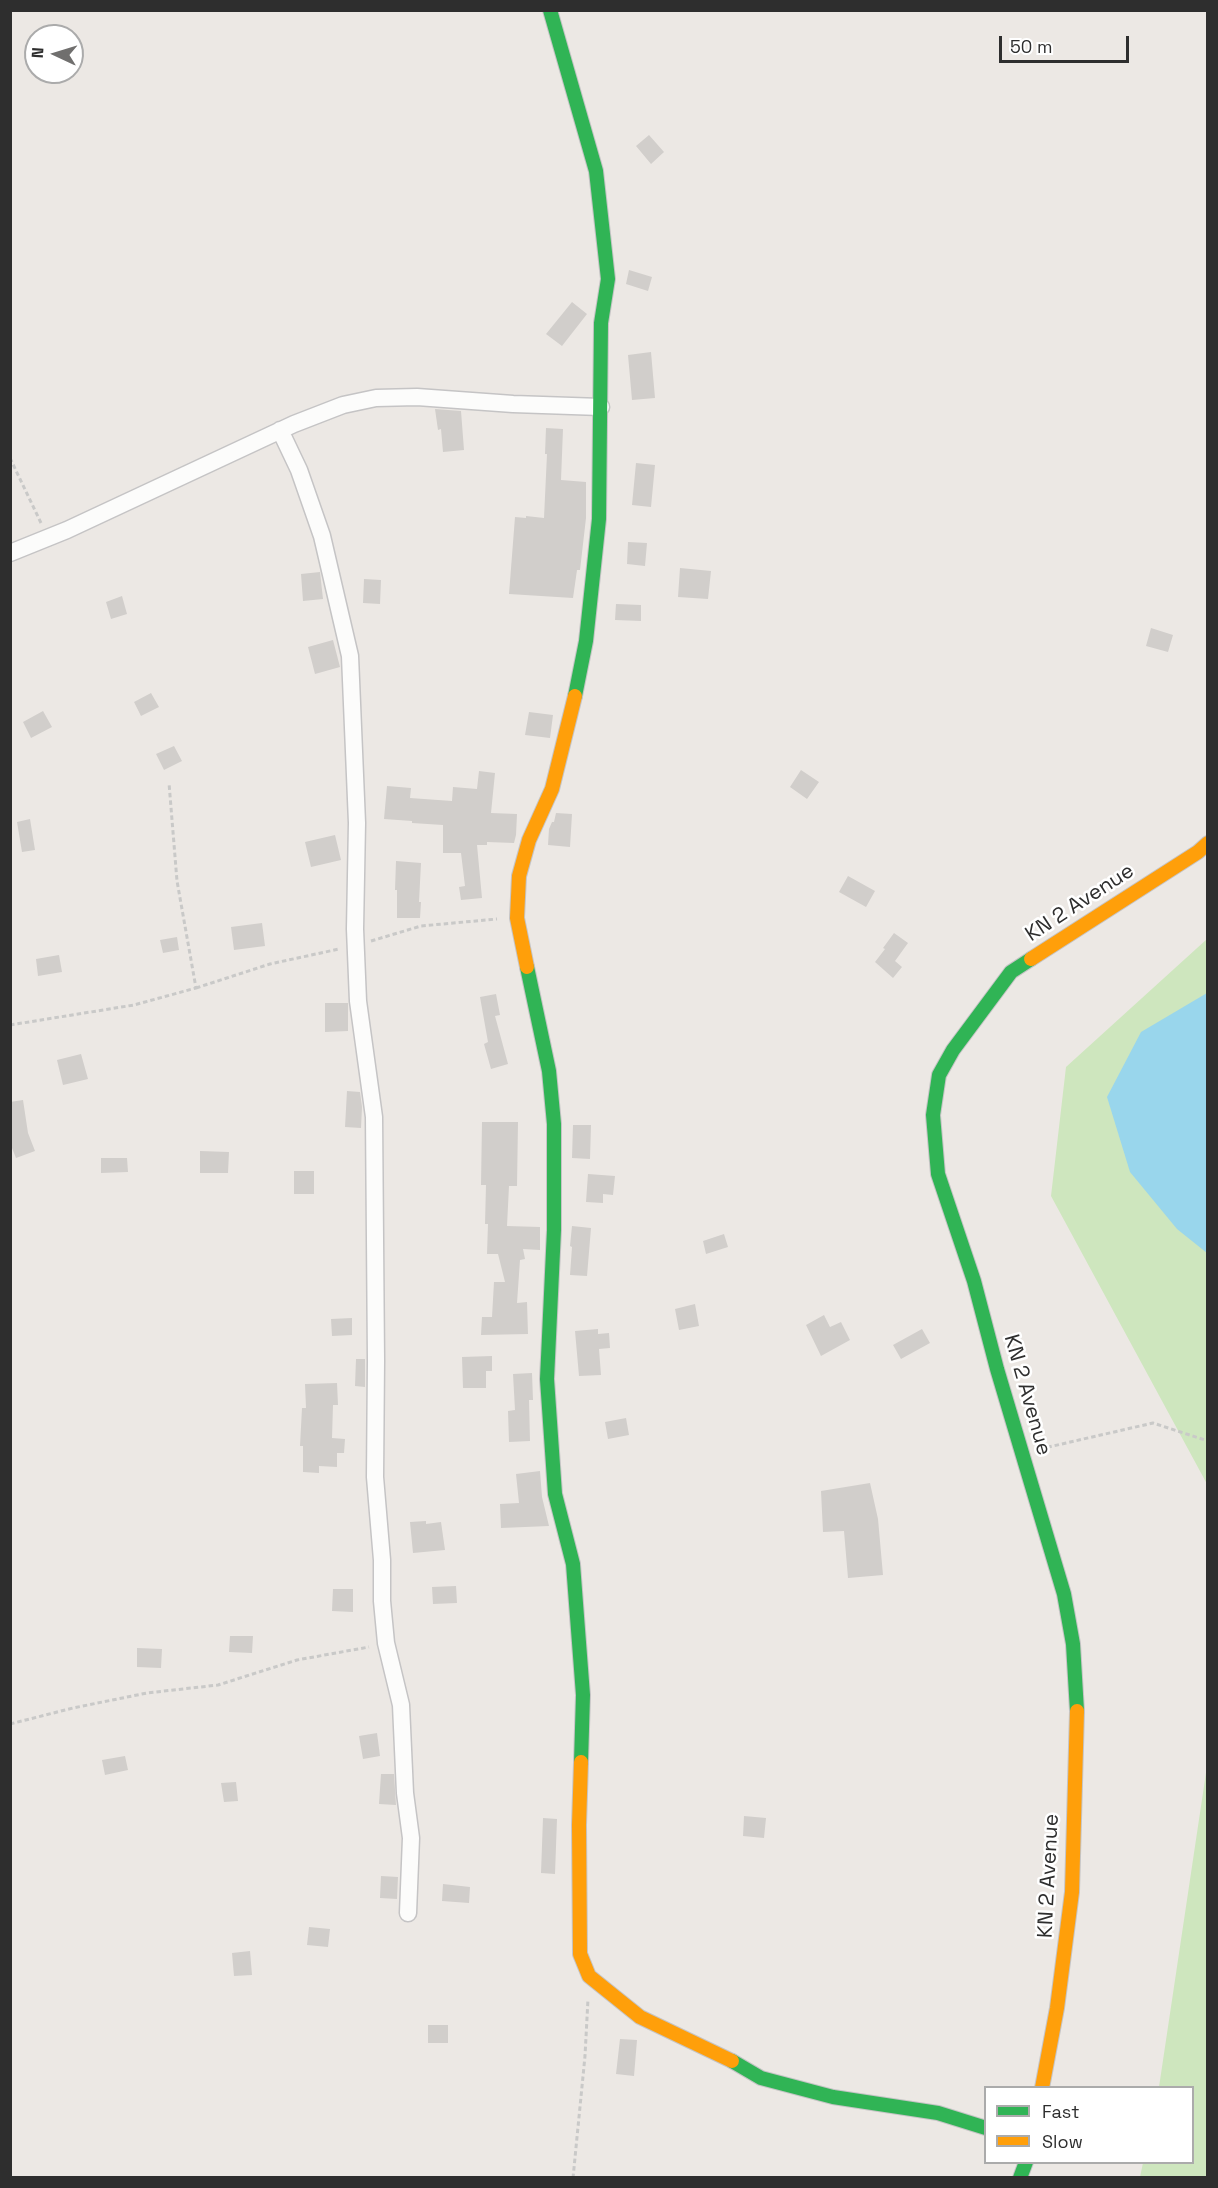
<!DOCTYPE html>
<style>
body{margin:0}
#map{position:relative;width:1218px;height:2188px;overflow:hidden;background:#ece8e4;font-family:"Space Grotesk",sans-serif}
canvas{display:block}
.frame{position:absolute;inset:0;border:12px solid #2e2e2e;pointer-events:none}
.legend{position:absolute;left:984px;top:2086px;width:210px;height:78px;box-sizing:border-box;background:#fff;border:2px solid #ababab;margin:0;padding:8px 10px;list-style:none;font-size:18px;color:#2e2e2e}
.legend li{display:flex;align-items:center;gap:12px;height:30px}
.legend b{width:30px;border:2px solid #ababab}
.north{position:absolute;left:24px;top:24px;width:60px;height:60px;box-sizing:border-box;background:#fff;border:2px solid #ababab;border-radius:50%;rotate:274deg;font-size:16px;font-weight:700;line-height:24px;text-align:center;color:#2e2e2e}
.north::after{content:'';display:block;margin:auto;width:21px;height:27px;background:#706f6e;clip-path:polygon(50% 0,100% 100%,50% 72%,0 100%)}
.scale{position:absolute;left:999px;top:36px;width:130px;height:27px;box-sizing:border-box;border:3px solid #2e2e2e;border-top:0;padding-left:8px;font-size:18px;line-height:21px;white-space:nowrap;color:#2e2e2e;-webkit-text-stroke:4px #fff;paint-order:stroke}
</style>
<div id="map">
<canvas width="1218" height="2188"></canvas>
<div class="frame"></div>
<ul class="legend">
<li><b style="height:8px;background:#30b455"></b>Fast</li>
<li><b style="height:8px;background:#ff9f0a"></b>Slow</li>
</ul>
<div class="north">N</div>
<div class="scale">50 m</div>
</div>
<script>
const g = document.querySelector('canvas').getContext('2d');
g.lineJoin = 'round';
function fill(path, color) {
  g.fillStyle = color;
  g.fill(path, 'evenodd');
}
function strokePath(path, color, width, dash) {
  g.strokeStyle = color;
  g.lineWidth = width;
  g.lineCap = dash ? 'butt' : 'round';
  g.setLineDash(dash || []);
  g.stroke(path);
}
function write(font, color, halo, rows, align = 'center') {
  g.font = font + ' "Space Grotesk",sans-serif';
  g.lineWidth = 5;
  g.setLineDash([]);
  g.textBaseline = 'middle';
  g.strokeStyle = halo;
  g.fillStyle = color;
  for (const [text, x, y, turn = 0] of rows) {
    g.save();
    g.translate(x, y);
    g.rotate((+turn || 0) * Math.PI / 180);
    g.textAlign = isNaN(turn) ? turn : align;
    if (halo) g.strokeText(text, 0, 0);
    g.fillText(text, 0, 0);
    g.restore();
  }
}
fill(new Path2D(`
 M1207 939V1484L1051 1196 1066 1067Z
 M1207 1766V2177H1140L1143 2163 1192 2162V2088L1159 2087Z`), '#cee6be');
fill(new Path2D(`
 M1207 993V1253L1177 1229 1130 1172 1107 1097 1141 1032Z`), '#99d6ec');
fill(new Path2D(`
 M649 135 664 152 651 164 636 146Z
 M629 270 652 277 648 291 626 284Z
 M572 302 587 314 562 346 546 334Z
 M651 352 655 398 632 400 628 355Z
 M435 409 461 411 464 450 443 452 441 429 438 430Z
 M546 428 563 429 561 480 586 482V518L580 570H577L573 598 509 594 515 517 526 518V516L544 518 547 454H545Z
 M636 463 655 465 651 507 632 505Z
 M628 542 647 543 645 566 627 564Z
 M680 568 711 571 708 599 678 597Z
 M320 572 323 599 303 601 301 574Z
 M364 579 381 580 380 604 363 603Z
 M122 596 127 614 111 619 106 602Z
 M616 604 641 605V621L615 620Z
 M1151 628 1173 635 1168 652 1146 646Z
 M333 640 340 667 315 674 308 647Z
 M151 693 159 707 141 716 134 702Z
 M43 711 52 727 31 738 23 722Z
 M529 712 553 715 550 738 525 735Z
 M174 746 182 761 164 770 156 754Z
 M801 770 819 782 807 799 790 787Z
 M479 771 495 773 491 813 517 814 516 835 514 843 487 842V845H477L482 898 461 900 459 887 465 886 461 853H443V825L412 823V821L384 819 387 786 411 788 410 798 452 801 453 787 477 789Z
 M556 813 572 814 570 847 548 845 549 829 552 822H554Z
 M30 819 35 850 22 852 17 822Z
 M335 835 341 860 311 867 305 842Z
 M396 861 421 863 419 902H421L420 918H397V890H395Z
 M848 876 875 891 866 907 839 892Z
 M262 923 265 946 234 950 231 927Z
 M894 933 908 943 895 961 902 967 893 978 875 962 885 949 883 948Z
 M177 937 179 950 163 953 160 940Z
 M59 955 62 972 38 976 36 959Z
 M496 994 500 1015 495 1016 508 1064 491 1069 484 1044 488 1042 480 997Z
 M325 1003H348V1031L325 1032Z
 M81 1054 88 1079 63 1085 57 1060Z
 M347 1091 360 1092 362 1107 361 1128 345 1127Z
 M23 1100 28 1133 35 1151 16 1158 10 1143V1102Z
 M482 1122H518L517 1186H509L507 1226 540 1227V1250L523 1249 525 1259 520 1260 517 1303 527 1302 528 1334 481 1335 482 1317H492L494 1282H505L498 1254H487L488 1224H485L486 1185H481Z
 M573 1125H591L590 1159 572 1158Z
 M200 1151 229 1152 228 1173H200Z
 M101 1158H127L128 1172 101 1173Z
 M294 1171H314V1194H294Z
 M588 1174 615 1176 613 1195 603 1194V1203L586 1202Z
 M572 1226 591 1228 587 1276 570 1275 572 1247 570 1246Z
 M724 1234 728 1247 706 1254 703 1241Z
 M695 1304 699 1326 679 1330 675 1309Z
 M824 1315 830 1327 841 1322 850 1340 821 1356 806 1325Z
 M352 1318V1335L332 1336 331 1319Z
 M598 1329V1334L609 1333 610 1348 599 1349 601 1375 579 1376 575 1331Z
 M922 1329 930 1343 901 1359 893 1345Z
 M492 1356V1371H486V1388H463L462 1357Z
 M356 1359H365V1387L355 1386Z
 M532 1373 533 1400H529L530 1441 509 1442 508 1411 515 1410 513 1374Z
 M337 1383 338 1405H333L332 1438 345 1439 344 1453H337V1467L319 1466V1473L303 1472V1446H300L302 1408H306L305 1384Z
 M626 1418 629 1435 608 1439 605 1422Z
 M540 1471 542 1497 549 1526 501 1528 500 1504 519 1503 516 1474Z
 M870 1483 878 1519 883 1575 848 1578 844 1531 823 1532 821 1491Z
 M426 1521V1524L441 1522 445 1550 413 1553 410 1522Z
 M456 1586 457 1603 433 1604 432 1587Z
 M333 1589H353V1612L332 1611Z
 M230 1636H253L252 1653 229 1652Z
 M137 1648 162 1649 161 1668 137 1667Z
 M377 1733 380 1756 363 1759 359 1736Z
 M125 1756 128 1770 105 1775 102 1760Z
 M381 1774H394L396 1805 379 1804Z
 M236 1782 238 1801 224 1802 221 1783Z
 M744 1816 766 1818 764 1838 743 1836Z
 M543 1818 557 1819 555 1874 541 1873Z
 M381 1876 398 1877 397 1899 380 1898Z
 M443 1884 470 1887 469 1903 442 1901Z
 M309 1927 330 1929 328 1947 307 1945Z
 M250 1951 252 1975 234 1976 232 1953Z
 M428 2025H448V2043H428Z
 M620 2039 637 2040 634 2076 616 2074Z`), '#d1cecb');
const street = new Path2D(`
 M280 430 299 470 322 536 350 656 357 823 355 929 358 1001 374 1117 376 1361 375 1477 382 1560V1601L386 1643 401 1705 405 1793 411 1838 408 1913
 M10 553 67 530 294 424 343 405 376 398 417 397 513 404 601 407`);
const fast = new Path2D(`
 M550 10 596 171 608 279 601 323 599 519 586 641 575 696
 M1031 959 1011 972 953 1050 939 1075 933 1115 938 1174 974 1281 997 1369 1064 1594 1073 1644 1077 1711
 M527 967 549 1071 554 1124V1230L547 1379 555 1494 573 1564 583 1695 581 1762
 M732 2061 761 2078 833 2097 938 2113 986 2128
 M1020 2178 1026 2162`);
const slow = new Path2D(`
 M1031 959 1198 852 1208 843
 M527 967 517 918 519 876 529 840 552 789 575 696
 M581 1762 579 1825 580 1954 589 1976 640 2017 732 2061
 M1042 2088 1057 2008 1072 1892 1077 1711`);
strokePath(street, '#c5c4c5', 19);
strokePath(fast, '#c5c4c5', 16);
strokePath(slow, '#c5c4c5', 16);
strokePath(new Path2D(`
 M10 458 41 523
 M371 941 421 926 497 919
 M196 988 270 964 339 949
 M10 1025 134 1005 196 988 177 881 169 783
 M1040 1449 1153 1423 1208 1441
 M10 1724 73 1708 147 1693 218 1685 297 1660 369 1647
 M573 2178 585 2056 588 1999`), '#c9c9c8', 3, [4.5, 3]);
strokePath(street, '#fcfcfb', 16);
strokePath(fast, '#30b455', 14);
strokePath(slow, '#ff9f0a', 14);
write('21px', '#2e2e2e', '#fff', [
 ["KN 2 Avenue",1080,903,-33],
 ["KN 2 Avenue",1027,1395,74],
 ["KN 2 Avenue",1049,1876,-87]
]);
</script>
